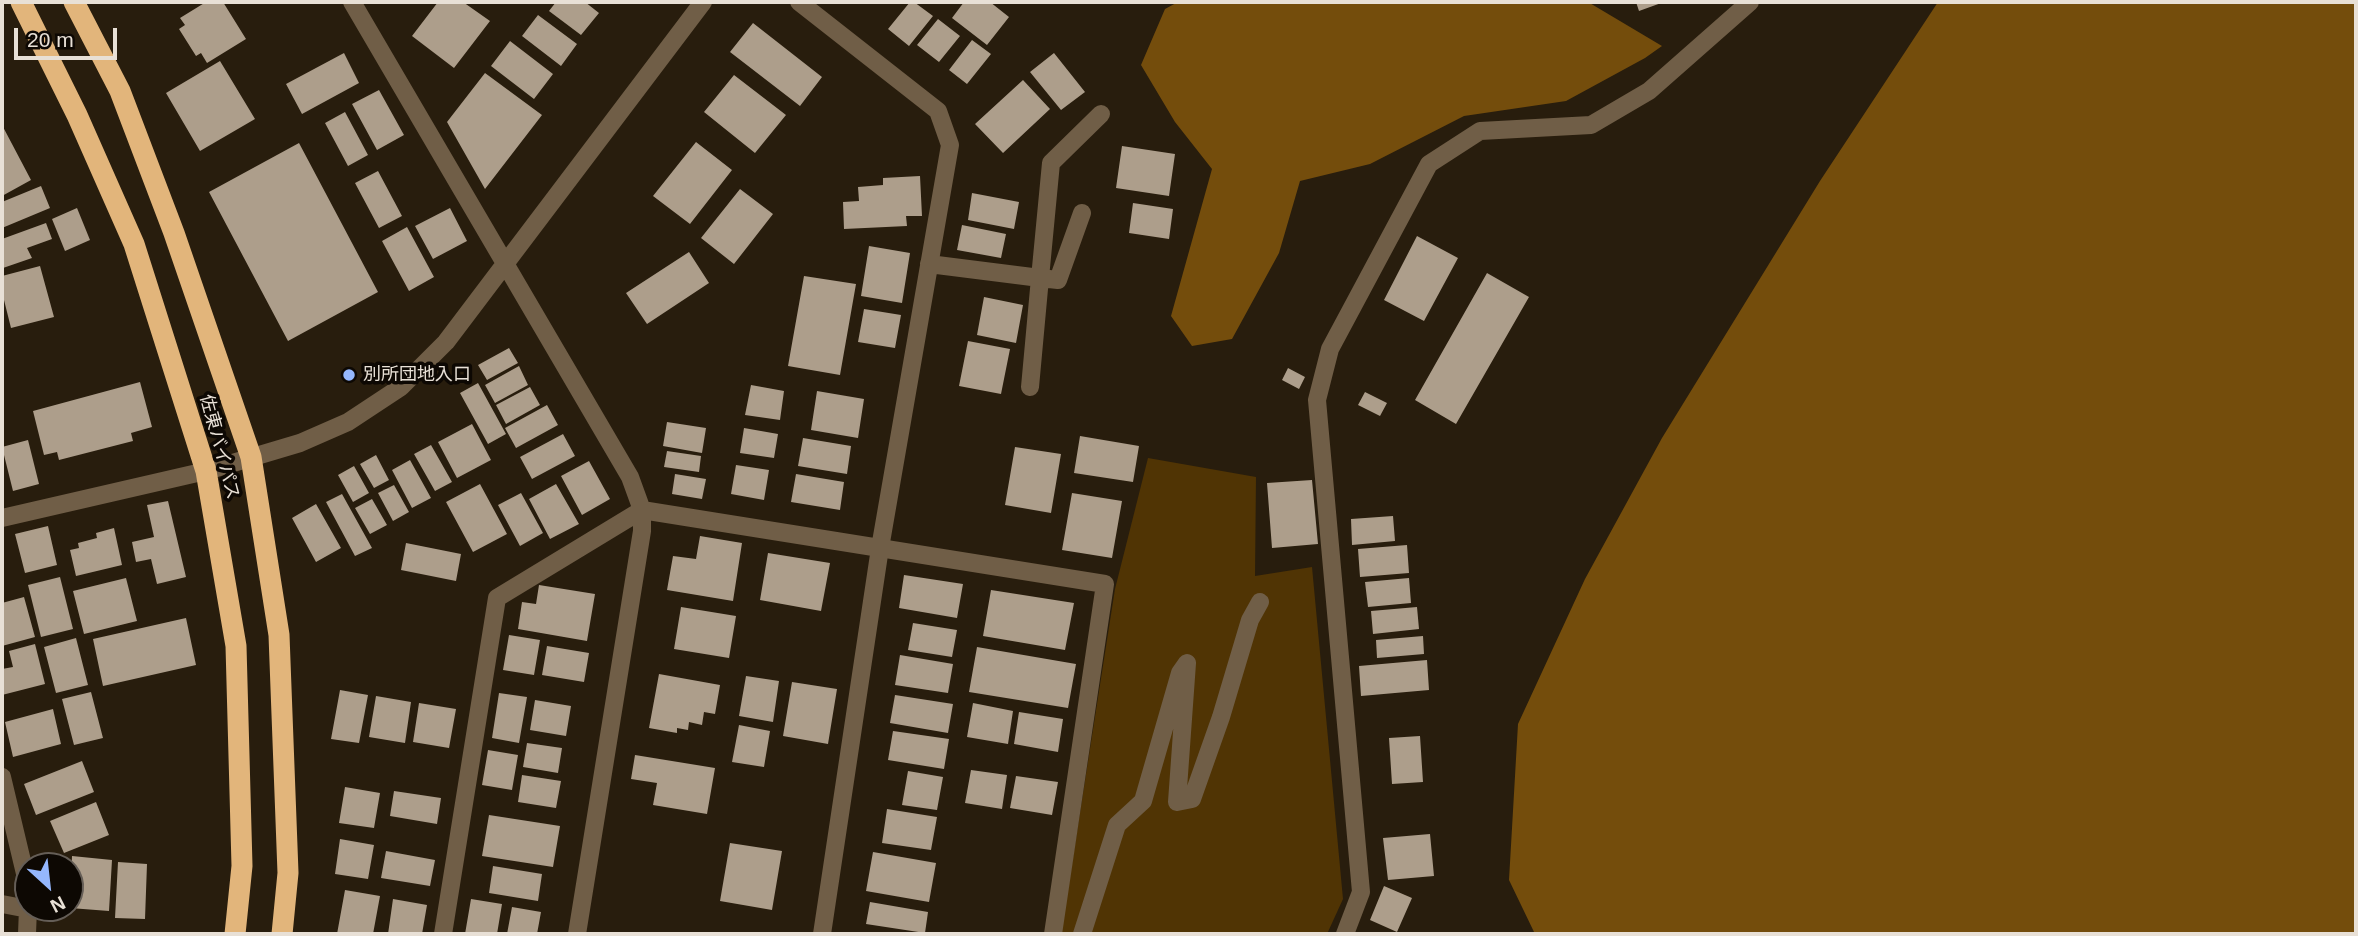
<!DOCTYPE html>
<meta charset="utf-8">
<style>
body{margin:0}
#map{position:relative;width:2358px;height:936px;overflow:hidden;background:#281d0d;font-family:Arial,sans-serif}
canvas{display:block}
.frame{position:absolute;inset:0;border:4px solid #e8e0d6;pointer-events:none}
.north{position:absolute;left:14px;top:852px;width:70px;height:70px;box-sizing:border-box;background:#0d0803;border:2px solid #655e57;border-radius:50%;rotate:153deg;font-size:19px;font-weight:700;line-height:28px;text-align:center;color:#e8e0d6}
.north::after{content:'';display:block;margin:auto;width:24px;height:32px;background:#95b7fd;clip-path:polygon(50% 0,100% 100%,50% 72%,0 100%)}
.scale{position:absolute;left:14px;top:28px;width:103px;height:32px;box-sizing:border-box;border:4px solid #e8e0d6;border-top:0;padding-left:9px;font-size:21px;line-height:24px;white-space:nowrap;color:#e8e0d6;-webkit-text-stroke:5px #0d0803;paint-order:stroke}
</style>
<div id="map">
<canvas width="2358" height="936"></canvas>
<div class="frame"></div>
<div class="north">N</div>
<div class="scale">20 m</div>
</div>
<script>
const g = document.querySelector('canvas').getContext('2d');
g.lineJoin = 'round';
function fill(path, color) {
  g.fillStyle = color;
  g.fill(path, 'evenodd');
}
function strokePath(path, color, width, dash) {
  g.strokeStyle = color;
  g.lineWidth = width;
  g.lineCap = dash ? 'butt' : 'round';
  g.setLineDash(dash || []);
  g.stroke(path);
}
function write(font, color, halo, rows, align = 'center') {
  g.font = font + ' Arial,"Noto Sans JP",sans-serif';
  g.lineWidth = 7;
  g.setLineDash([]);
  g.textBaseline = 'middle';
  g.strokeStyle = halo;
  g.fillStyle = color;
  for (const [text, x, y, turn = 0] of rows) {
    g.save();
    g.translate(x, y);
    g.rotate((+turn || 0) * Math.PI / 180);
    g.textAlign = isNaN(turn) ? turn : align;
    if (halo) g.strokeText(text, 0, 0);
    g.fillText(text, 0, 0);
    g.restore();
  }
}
fill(new Path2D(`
 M1148 458 1256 477 1255 576 1312 567 1343 899 1327 934H1061L1115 589Z`), '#503404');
fill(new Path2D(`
 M1178 2H1588L1662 46 1645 58 1566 101 1464 116 1370 164 1300 181 1279 253 1232 339 1192 346 1171 316 1212 169 1175 122 1141 65 1165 9Z
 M1938 2H2356V934H1535L1509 880 1518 724 1585 579 1662 438 1820 181Z`), '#744d0c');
fill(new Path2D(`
 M206 2H223L246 39 207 63 201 53 196 56 179 29 185 25 180 18Z
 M438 2H463L490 21 454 68 412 36Z
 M556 2H585L599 13 581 35 549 11Z
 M910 2H914L933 16 909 46 888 29Z
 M964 2H990L1009 17 987 45 952 18Z
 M1636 2H1664L1639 11Z
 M538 15 577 44 561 66 522 36Z
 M938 19 960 36 939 62 917 45Z
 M753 23 822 77 800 106 730 52Z
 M972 40 991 54 967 84 949 70Z
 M510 41 553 74 534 99 491 66Z
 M344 53 359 83 302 114 286 84Z
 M1054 53 1085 92 1061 110 1030 72Z
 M220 61 255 119 200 151 166 93Z
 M485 73 542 115 485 189 447 122Z
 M734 75 786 115 755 153 704 112Z
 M1023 80 1050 109 1003 153 975 124Z
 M379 90 404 135 377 150 352 104Z
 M345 112 368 155 348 166 325 123Z
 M2 125 31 180 2 196Z
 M696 142 732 170 690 224 653 196Z
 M299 143 378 292 288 341 209 192Z
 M1122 146 1175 154 1169 196 1116 188Z
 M378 171 402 216 379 228 355 183Z
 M920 176 922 216H906L907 226 844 229 843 202 859 201 858 187 883 185V178Z
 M41 186 50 208 2 228V202Z
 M740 189 773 214 734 264 701 238Z
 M972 193 1019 202 1014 229 968 220Z
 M1133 203 1173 209 1169 239 1129 233Z
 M77 208 90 240 65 251 52 219Z
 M450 208 467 241 433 259 415 226Z
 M46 223 52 239 27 248 32 258 3 268 2 239Z
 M962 225 1006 234 1001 258 957 250Z
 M407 227 434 277 409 291 382 241Z
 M1417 236 1458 258 1424 321 1384 300Z
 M869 246 910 253 902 303 861 296Z
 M689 252 709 283 647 324 626 293Z
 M40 266 54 317 11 328 2 292V276Z
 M1487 273 1529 297 1456 424 1415 400Z
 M804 276 856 284 840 375 788 366Z
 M984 297 1023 305 1016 343 977 335Z
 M864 309 901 315 895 348 858 342Z
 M968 341 1010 349 1001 394 959 386Z
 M509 348 518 363 487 380 478 365Z
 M519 366 528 385 495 403 485 385Z
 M1288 368 1305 377 1299 389 1282 380Z
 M140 382 152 427 131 433 133 441 59 460 57 452 44 455 33 411Z
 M478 383 506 434 488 444 460 393Z
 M751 385 784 391 780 420 745 415Z
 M530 387 540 405 506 424 496 405Z
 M817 391 864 399 858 438 811 430Z
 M1365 392 1387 403 1380 416 1358 405Z
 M547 405 558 425 516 448 505 428Z
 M667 422 706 428 702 453 663 446Z
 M472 424 491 460 457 478 438 442Z
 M744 428 778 434 774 458 740 453Z
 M563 434 575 456 532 479 520 457Z
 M1080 436 1139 446 1133 482 1074 473Z
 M803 438 851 446 847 474 798 466Z
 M28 440 39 484 13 491 2 447Z
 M431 445 452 482 435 491 414 454Z
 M1015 447 1061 454 1051 513 1005 505Z
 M667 451 701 456 699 472 664 467Z
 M376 455 389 480 374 488 360 464Z
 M410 460 431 498 412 508 392 470Z
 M589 461 610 499 582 515 561 476Z
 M736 465 769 470 764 500 731 494Z
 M354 466 369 493 353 502 338 475Z
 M675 474 706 479 702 499 672 494Z
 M796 474 844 482 840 510 791 502Z
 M1312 480 1318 544 1272 548 1267 483Z
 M480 484 507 534 473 552 446 502Z
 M556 484 579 524 550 539 529 499Z
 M394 485 409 512 393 521 378 493Z
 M521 493 543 533 520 546 498 505Z
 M1072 493 1122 501 1112 558 1062 550Z
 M342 494 372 548 355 556 326 502Z
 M372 499 387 525 370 534 355 508Z
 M168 501 186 577 157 584 151 559 136 562 132 542 154 537 147 505Z
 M316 504 341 548 316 562 292 518Z
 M1393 516 1395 541 1352 545 1351 519Z
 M48 526 57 565 25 573 15 534Z
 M114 528 122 565 76 576 70 550 79 548 78 543 97 538 96 533Z
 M700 536 742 543 733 601 667 590 673 556 696 559Z
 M406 543 461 554 456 581 401 570Z
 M1407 545 1409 573 1360 577 1358 549Z
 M768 553 830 563 821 611 760 600Z
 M904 575 963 584 957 618 899 608Z
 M60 577 73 629 41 637 28 585Z
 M126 578 137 621 84 634 73 591Z
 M1409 578 1411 603 1368 607 1365 582Z
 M539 585 595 594 587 641 518 629 522 602 536 604Z
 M991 590 1074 603 1065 650 983 636Z
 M24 597 35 637 2 646V603Z
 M681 607 736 616 729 658 674 649Z
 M1417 607 1419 629 1373 634 1371 611Z
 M186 618 196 665 103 686 93 639Z
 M913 623 957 630 952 657 908 650Z
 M509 635 540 640 534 675 503 670Z
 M1423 636 1424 654 1377 658 1376 640Z
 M76 638 88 685 56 693 44 647Z
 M35 644 45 684 2 695V669L13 667 9 651Z
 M547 646 589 653 584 682 542 675Z
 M977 647 1076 664 1068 708 969 692Z
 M900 655 953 664 948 693 895 685Z
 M1427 660 1429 690 1361 696 1359 666Z
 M659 674 720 685 715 714 704 712 702 725 689 722 688 730 677 728V733L649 728Z
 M746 676 779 681 773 722 739 716Z
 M792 682 837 689 828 744 783 736Z
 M340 690 368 695 359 743 331 739Z
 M91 692 103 738 74 745 62 699Z
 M499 693 527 697 519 743 492 738Z
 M895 695 953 704 948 733 890 723Z
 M376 696 411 702 405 743 369 737Z
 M535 700 571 706 566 736 530 730Z
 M419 703 456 709 449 748 413 742Z
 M973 703 1013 711 1008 744 967 737Z
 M53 709 61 744 13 757 5 722Z
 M1019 712 1063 719 1058 752 1014 744Z
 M739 725 770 731 764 767 732 762Z
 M893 731 949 739 944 769 888 760Z
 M1420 736 1423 782 1392 784 1389 738Z
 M527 743 562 748 558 773 523 767Z
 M488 750 518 755 512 790 482 785Z
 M635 755 715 768 707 814 653 805 657 783 631 779Z
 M82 761 94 792 36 815 24 784Z
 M971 770 1007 775 1002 809 965 803Z
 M908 771 943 777 937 810 902 805Z
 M522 775 561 781 556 808 518 802Z
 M1016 776 1058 782 1052 815 1010 808Z
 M345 787 380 793 374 828 339 823Z
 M394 791 441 798 437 824 390 816Z
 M96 802 109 835 64 853 50 821Z
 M887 809 937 817 931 850 882 843Z
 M489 815 560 826 553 867 482 856Z
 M1430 834 1434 876 1388 880 1383 838Z
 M340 839 374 845 368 879 335 874Z
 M730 843 782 851 772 910 720 901Z
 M386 851 435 860 430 886 381 878Z
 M873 852 936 863 929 902 866 891Z
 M72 856 112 860 109 911 70 908Z
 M118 862 147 864 145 919 115 918Z
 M493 866 542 874 538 901 489 893Z
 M1384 886 1412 898 1397 932 1370 920Z
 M345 890 380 896 373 934H337Z
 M393 899 427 905 422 934H388Z
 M471 899 502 904 497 934H465Z
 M870 902 928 912 925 933 866 924Z
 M512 907 541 912 537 934H507Z`), '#ad9e8b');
strokePath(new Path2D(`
 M352 2 630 477 642 510V531L577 934
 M799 2 938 111 950 145 880 548 822 934
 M929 264 1040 278 1051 163 1101 114
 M1030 387 1040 278 1058 280 1082 213
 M2 518 206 471 300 443 348 422 401 387 446 342 703 2
 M2 777 27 882 28 903
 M2 904 28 909
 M27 934 28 908
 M443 934 497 598 642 510 1105 584 1053 934
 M1082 934 1117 825 1143 801 1180 673 1187 663 1177 802 1192 799 1221 717 1250 620 1260 602
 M1345 934 1361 892 1317 400 1330 349 1429 164 1480 131 1591 125 1649 91 1750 2`), '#705e47', 18);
strokePath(new Path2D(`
 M21 2 77 115 134 244 206 471 236 646 242 866 235 934
 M74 2 120 91 174 233 251 457 279 635 288 873 282 934`), '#e2b57b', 21);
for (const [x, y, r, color] of [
 [349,375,7,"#95b7fd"]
]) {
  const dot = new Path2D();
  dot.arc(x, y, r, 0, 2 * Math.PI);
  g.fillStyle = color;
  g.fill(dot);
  strokePath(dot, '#0d0803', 2.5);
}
write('18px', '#e8e0d6', '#0d0803', [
 ["別所団地入口",363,375]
], 'left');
write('18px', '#e8e0d6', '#0d0803', [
 ["佐東バイパス",219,447,75]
]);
</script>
